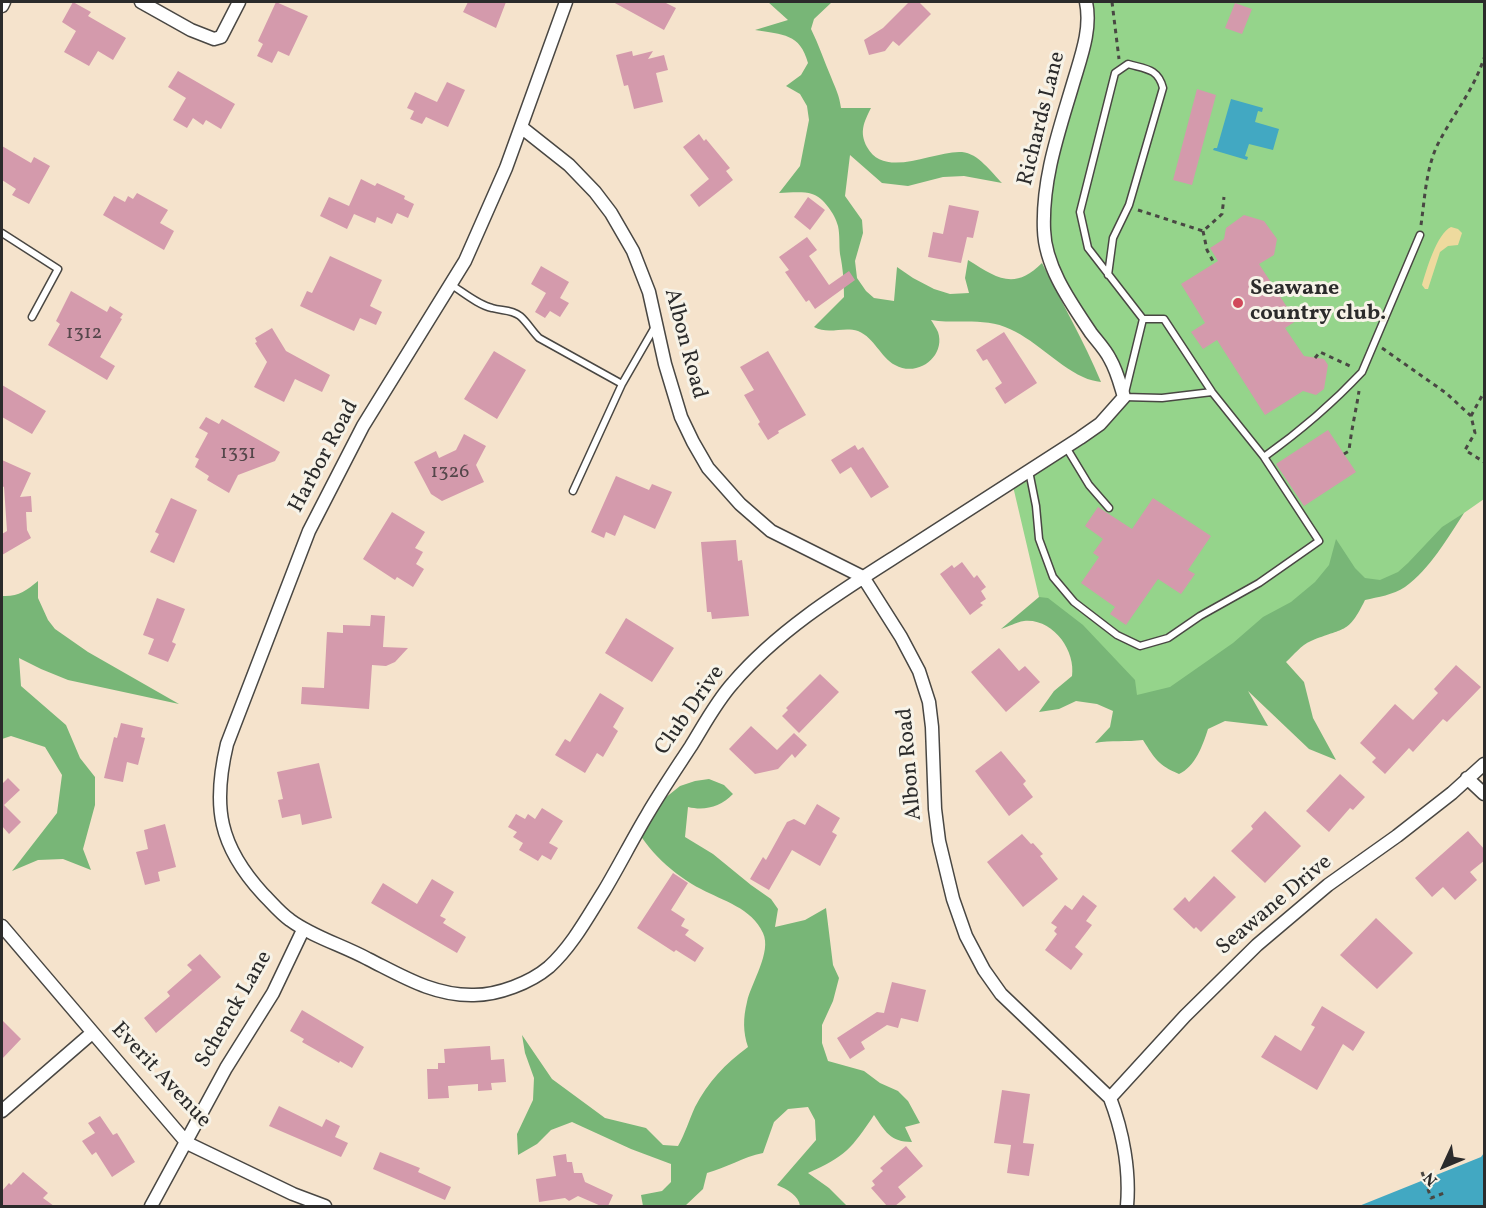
<!DOCTYPE html>
<style>
body{margin:0}
#map{position:relative;width:1486px;height:1208px;overflow:hidden;background:#f5e3cc;font-family:Vollkorn,serif}
canvas{display:block}
.frame{position:absolute;inset:0;border:3px solid #2b2b2b;pointer-events:none}
.north{position:absolute;left:1414px;top:1136px;width:60px;height:60px;-webkit-text-stroke:4px #f7f3e8;paint-order:stroke;rotate:226deg;font-size:16px;font-weight:700;line-height:24px;text-align:center;color:#2b2b2b}
.north::after{content:'';display:block;margin:auto;width:21px;height:27px;background:#2b2b2b;clip-path:polygon(50% 0,100% 100%,50% 72%,0 100%)}
</style>
<div id="map">
<canvas width="1486" height="1208"></canvas>
<div class="frame"></div>
<div class="north">N</div>
</div>
<script>
const g = document.querySelector('canvas').getContext('2d');
g.lineJoin = 'round';
function fill(path, color) {
  g.fillStyle = color;
  g.fill(path, 'evenodd');
}
function strokePath(path, color, width, dash) {
  g.strokeStyle = color;
  g.lineWidth = width;
  g.lineCap = dash ? 'butt' : 'round';
  g.setLineDash(dash || []);
  g.stroke(path);
}
function write(font, color, halo, rows, align = 'center') {
  g.font = font + ' Vollkorn,serif';
  g.lineWidth = 6;
  g.setLineDash([]);
  g.textBaseline = 'middle';
  g.strokeStyle = halo;
  g.fillStyle = color;
  for (const [text, x, y, turn = 0] of rows) {
    g.save();
    g.translate(x, y);
    g.rotate((+turn || 0) * Math.PI / 180);
    g.textAlign = isNaN(turn) ? turn : align;
    if (halo) g.strokeText(text, 0, 0);
    g.fillText(text, 0, 0);
    g.restore();
  }
}
fill(new Path2D(`
 M1085 2H1484V499L1464 513 1394 584 1137 722 1039 597 1012 482 1121 406 1120 384 1041 251 1042 179 1087 31Z`), '#95d48b');
fill(new Path2D(`
 M768 2H832L814 19 811 29C819 45 824 61 831 77 836 90 839 94 841 108H871C864 122 859 132 867 147 885 180 934 150 962 152 978 153 992 173 1002 183L964 176 943 177 908 186 882 183 850 155 845 196 862 220 863 233 855 261 857 278 866 291 874 298 894 301 897 267 913 278 934 289 950 294 969 293 965 278 968 260C997 278 1014 291 1042 263 1062 303 1084 341 1101 382 1095 381 1089 380 1083 377 1055 364 1034 338 1005 327 981 318 955 324 931 320 933 323 936 328 938 332 946 356 918 378 895 365 880 357 875 338 858 331 843 326 829 335 814 327L844 297C844 281 843 269 840 254 839 245 840 235 838 226 835 214 823 197 812 194 802 191 789 193 779 193L800 166 809 120 807 106 800 94 786 86 801 75 808 63C800 33 783 35 755 30L788 20Z
 M1464 513C1447 539 1430 569 1405 587 1393 595 1378 597 1365 600 1348 635 1344 627 1311 641 1301 645 1294 655 1286 662L1304 682 1313 718 1336 760 1309 749 1248 691 1268 726 1225 721 1208 729C1203 745 1195 767 1179 774 1158 765 1155 759 1143 740 1127 742 1111 740 1095 743L1110 727 1113 711 1097 704 1076 701 1059 709 1039 712 1054 691 1072 676C1076 651 1053 618 1024 621 1016 622 1008 627 1001 629L1039 597 1048 598 1083 625 1135 680 1137 695 1170 687 1233 643 1263 617 1291 602 1315 582 1329 565 1336 539 1355 568 1365 578 1380 580 1398 572 1408 563 1442 527Z
 M38 581V598L48 620 55 629 88 652 179 704 68 680 41 669 19 658 21 686 66 725 80 758 95 777V805L83 849 91 870 63 859 38 860 12 871 57 813 62 775 45 747 11 736 2 739V596C18 597 26 591 38 581Z
 M709 779 724 785 733 794C720 807 705 811 688 807L685 837 713 854 751 885 771 899 778 909 775 927 805 920 826 908 833 965 839 978 833 1001 822 1025V1043L828 1061 864 1071 880 1083 898 1091 908 1101 920 1123 905 1127 912 1142C890 1142 885 1131 874 1115 852 1148 845 1157 808 1173L829 1188 847 1206H800C799 1196 787 1189 777 1185L816 1140 815 1120 808 1107 788 1109 774 1122 763 1153C743 1157 726 1168 707 1173L703 1189 685 1206H643L641 1195 662 1191 671 1182V1164L631 1149 572 1122 551 1130 537 1144 518 1155 517 1134 533 1100 534 1078 525 1053 522 1035 552 1079 605 1118 646 1128 663 1145 678 1146C685 1134 689 1120 695 1107 708 1082 725 1064 748 1047 743 1032 743 1018 747 1002 751 983 772 952 763 933 752 908 723 901 701 889 675 876 645 849 634 823L680 786 695 781Z`), '#78b677');
fill(new Path2D(`
 M1451 227 1458 229 1462 233 1458 245 1448 246 1440 252 1428 289H1425L1422 285C1426 271 1437 233 1451 227Z`), '#eeda9e');
fill(new Path2D(`
 M1231 99 1263 108 1262 112 1258 111 1255 122 1279 129 1273 150 1249 144 1245 156 1248 157 1247 160 1213 150 1214 148H1217Z
 M1484 1153V1206H1359L1481 1157Z`), '#42a8c2');
fill(new Path2D(`
 M73 2 91 12 88 16 126 38 113 60 98 51 89 66 64 52 76 31 62 22Z
 M276 2 308 16 289 56 278 51 272 63 257 56 263 44 258 41Z
 M468 2H506L496 28 463 12Z
 M613 2H664L676 8 664 30Z
 M909 2H919L931 14 899 46 893 41 885 51 869 55 864 40 883 28Z
 M1235 3 1252 9 1242 34 1225 28Z
 M632 51 633 56 653 51 648 59 664 55 668 70 656 73 663 102 634 109 628 85 624 86 616 55Z
 M178 71 235 104 221 129 206 120 203 125 193 118 187 128 173 120 186 98 168 87Z
 M447 82 465 90 448 127 426 117 422 124 410 119 414 111 407 108 415 92 437 102Z
 M1197 89 1216 95 1192 185 1173 180Z
 M699 134 704 141 706 139 730 168 726 171 733 180 699 207 690 195 709 179 683 147Z
 M2 146 31 163 34 157 50 166 29 204 12 195 16 189 2 180Z
 M361 179 375 186 377 183 405 196 404 199 414 204 408 218 397 213 392 224 377 217 375 223 354 214 347 229 320 216 329 197 349 206Z
 M137 193 168 210 160 223 174 231 164 250 103 215 114 196 125 202 128 196 133 199Z
 M808 197 825 210 810 230 794 217Z
 M949 205 979 211 973 238 967 237 961 263 928 257 933 232 943 234Z
 M1244 215 1264 221 1277 239 1274 255 1259 264 1296 321 1285 328 1304 356 1324 359 1328 365 1324 389 1316 395 1303 391 1265 415 1217 340 1203 349 1191 332 1205 323 1181 284 1218 261 1210 248 1224 239 1226 228Z
 M807 237 817 250 809 256 829 285 849 271 855 280 815 309 809 300 806 302 785 272 789 270 779 257Z
 M330 256 382 280 370 306 382 312 376 325 360 318 354 331 300 306 307 291 312 293Z
 M541 266 569 282 560 298 569 303 560 317 550 311 545 318 535 312 546 293 531 284Z
 M71 291 107 312 110 306 123 314 120 318 122 319 100 357 115 366 107 380 48 345 60 324 56 321Z
 M272 328 286 351 330 375 322 392 295 379 284 402 254 387 267 362 255 343 257 342 255 338Z
 M1004 332 1037 383 1005 404 995 388 1002 383 987 359 983 361 976 350Z
 M494 351 526 370 497 419 464 399Z
 M768 351 806 415 778 431 779 433 768 440 758 424 760 422 744 395 754 390 740 367Z
 M2 385 46 411 32 434 2 417Z
 M206 417 219 424 222 419 280 452 275 461 238 475 229 493 207 480 209 476 195 467 199 459 195 457 208 433 199 428Z
 M1328 430 1356 472 1304 506 1276 464Z
 M464 434 486 446 476 465 484 482 442 501 431 494 414 462 436 451 439 458 456 450Z
 M855 445 858 450 863 447 889 487 871 498 851 467 840 474 831 460Z
 M2 460 31 473 20 497 31 496 32 512H26L27 530 31 538 2 555V534L7 531 4 487 2 486Z
 M616 476 649 490 652 484 672 492 655 529 624 515 615 536 606 532 604 538 591 532Z
 M171 498 197 510 174 563 150 552 159 534 155 532Z
 M1153 498 1211 536 1188 570 1195 574 1181 594 1158 579 1126 625 1110 614 1115 607 1081 583 1099 557 1093 553 1103 539 1085 526 1098 507 1132 529Z
 M392 512 425 532 415 548 423 552 416 564 424 569 413 587 397 577 395 580 363 559Z
 M736 540 738 561 742 560 749 616 712 619 711 612H707L701 542Z
 M962 562 974 578 977 575 986 587 981 591 986 599 980 603 983 605 970 615 940 574 952 565 954 568Z
 M157 598 185 609 172 642 176 644 168 662 148 654 154 639 143 635Z
 M371 615 385 616 383 647 408 648 395 662 386 666 372 665 369 709 301 704 302 687 324 688 327 632 343 633V625L370 626Z
 M626 618 674 648 652 682 605 653Z
 M999 648 1019 671 1025 666 1040 682 1006 712 971 672Z
 M1456 665 1481 687 1447 722 1443 719 1413 752 1409 748 1385 774 1372 762 1376 758 1360 743 1395 704 1413 720 1438 693 1434 689Z
 M820 674 839 692 799 733 782 716 788 710 786 708Z
 M600 693 624 708 613 727 618 731 603 757 597 753 585 773 555 755 565 739 570 742Z
 M121 723 143 728 141 737 145 738 138 765 127 762 123 782 104 778 114 737 117 738Z
 M751 726 777 750 794 733 807 745 795 758 792 754 778 769 755 774 729 749Z
 M1001 751 1026 781 1023 784 1033 797 1009 816 975 771Z
 M319 763 332 818 302 825 300 814 282 818 278 800 283 799 277 772Z
 M1340 774 1365 797 1353 810 1350 808 1329 832 1306 811Z
 M8 778 20 790 4 805 21 822 9 834 2 826V784Z
 M817 804 840 818 832 832 837 835 820 866 792 850 769 890 750 879 763 857 766 860 787 822 794 819 805 825Z
 M542 808 563 821 549 843 558 848 551 860 542 855 538 861 519 850 523 843 513 837 517 832 508 827 516 814 525 819 528 814 535 819Z
 M1265 811 1301 846 1265 883 1231 851 1253 829 1251 826Z
 M165 824 176 867 158 872 160 881 145 885 136 852 148 849 144 830Z
 M1468 831 1485 850V860L1470 872 1477 880 1455 900 1443 887 1432 897 1415 878Z
 M1022 834 1031 844 1033 843 1043 854 1040 856 1058 879 1023 907 987 862Z
 M673 873 688 883 671 910 685 919 681 926 689 930 685 935 704 948 695 962 676 950 674 952 637 928Z
 M1214 876 1236 897 1201 932 1196 927 1194 929 1173 909 1185 897 1189 902Z
 M432 879 454 892 440 916 446 919 443 923 466 937 457 953 371 903 383 883 417 904Z
 M1083 895 1097 906 1086 921 1092 925 1075 947 1083 954 1071 970 1045 950 1057 934 1054 931 1057 927 1051 923 1065 905 1072 910Z
 M1376 918 1413 953 1377 989 1340 955Z
 M200 954 221 977 156 1033 144 1018 170 996 167 992 192 970 187 965Z
 M892 982 926 990 918 1022 901 1018 898 1028 887 1025 861 1042 865 1049 850 1059 837 1038 877 1012 884 1013Z
 M1322 1006 1365 1032 1353 1051 1343 1044 1317 1090 1261 1057 1275 1035 1301 1051 1315 1027 1311 1025Z
 M302 1010 364 1047 352 1068 340 1061 339 1063 302 1042 304 1039 290 1031Z
 M2 1020 21 1039 2 1059Z
 M490 1046 491 1060 504 1059 506 1082 491 1083 492 1090 478 1091V1084L448 1086 449 1098 428 1099 427 1069H438V1063H445L444 1049Z
 M1002 1090 1030 1094 1023 1143 1034 1144 1029 1176 1007 1173 1011 1145 994 1143Z
 M279 1106 322 1127 326 1119 340 1126 335 1137 348 1143 341 1157 269 1126Z
 M100 1116 113 1135 117 1133 135 1162 112 1177 96 1152 92 1155 82 1141 95 1133 88 1123Z
 M906 1146 923 1166 898 1187 906 1197 895 1206H887L871 1188 875 1185 872 1181 883 1171 880 1168Z
 M380 1152 420 1168 418 1172 451 1187 445 1200 373 1169Z
 M566 1154 567 1162H572L574 1173H582L585 1182 613 1195 608 1206H601L578 1196 569 1201 565 1198 539 1202 536 1179 556 1176 553 1156Z
 M23 1172 48 1193 43 1198 54 1206H2V1191L9 1183 11 1185Z`), '#d49aac');
const service = new Path2D(`
 M2 233 58 269 32 317
 M450 284C463 292 478 305 492 308 502 311 511 309 520 316 527 322 532 331 539 338L622 384
 M1143 319 1124 397 1162 398 1212 392
 M1066 447 1089 485 1109 508
 M1264 457C1299 432 1332 404 1362 372L1420 235
 M1029 471 1036 506 1039 539 1053 577 1074 602 1117 635 1140 646 1168 638 1200 616 1259 583 1319 541 1264 457 1212 392 1164 319H1143L1088 248 1080 212 1115 73 1128 64C1145 69 1158 68 1163 88L1129 205 1113 238 1108 275
 M573 491 622 384 656 325`);
const minor = new Path2D(`
 M141 2 191 30 214 39 221 37 239 2
 M566 2 506 168 465 261 363 426 309 531 227 744C212 807 219 846 263 894 272 903 280 913 290 920 313 937 342 945 368 959 402 976 434 996 474 995 498 995 530 983 549 967 572 946 587 918 604 891 619 866 632 840 647 815 661 791 676 769 691 746 704 725 716 702 733 683 780 628 845 589 906 550 964 513 1022 475 1080 438L1100 424 1124 397C1120 384 1117 371 1110 359 1105 349 1097 341 1091 333 1071 303 1045 267 1044 230 1042 180 1058 134 1072 87 1080 59 1092 30 1086 2
 M2 6 4 2
 M521 127 569 165 595 192 611 213 633 251 649 292 665 364 681 417 693 442 708 468 740 504 771 531 863 577 901 637 919 671 929 702 932 727 935 809 939 841 953 899 966 936 984 970 1001 994 1110 1098C1123 1132 1130 1171 1127 1206
 M1467 778 1484 794
 M2 926 187 1143 293 1194 325 1206
 M1110 1098 1185 1016 1257 945 1328 885 1397 836 1452 793 1484 764
 M2 1111 92 1033
 M151 1206 226 1068 273 993 303 930`);
strokePath(service, '#494743', 9);
strokePath(minor, '#494743', 15);
strokePath(new Path2D(`
 M1112 2 1119 59
 M1138 210 1203 231 1222 214 1224 197
 M1421 225C1425 197 1426 165 1440 140 1456 110 1473 91 1484 58
 M1203 231 1207 250 1214 263
 M1382 348 1446 393 1471 416 1475 433 1465 450 1484 462
 M1315 358 1320 352 1352 367
 M1471 416 1484 392
 M1344 454 1349 451C1351 431 1356 411 1359 391
 M1422 1172 1431 1198 1447 1192`), '#494743', 3, [4.5, 4.5]);
strokePath(service, '#fff', 6);
strokePath(minor, '#fff', 12);
for (const [x, y, r, color] of [
 [1238,303,6,"#d1495b"]
]) {
  const dot = new Path2D();
  dot.arc(x, y, r, 0, 2 * Math.PI);
  g.fillStyle = color;
  g.fill(dot);
  strokePath(dot, '#f7f3e8', 2);
}
write('20px', '#55474b', null, [
 ["1312",84,334],
 ["1331",238,454],
 ["1326",450,473]
]);
write('22px', '#2b2b2b', '#f7f3e8', [
 ["Richards Lane",1043,119,-76],
 ["Albon Road",684,344,75],
 ["Harbor Road",325,457,-62],
 ["Club Drive",691,711,-55],
 ["Albon Road",911,764,-95],
 ["Seawane Drive",1275,906,-40],
 ["Schenck Lane",235,1010,-60],
 ["Everit Avenue",160,1076,47]
]);
write('bold 22px', '#2b2b2b', '#f7f3e8', [
 ["Seawane",1250,290],
 ["country club.",1250,315]
], 'left');
</script>
